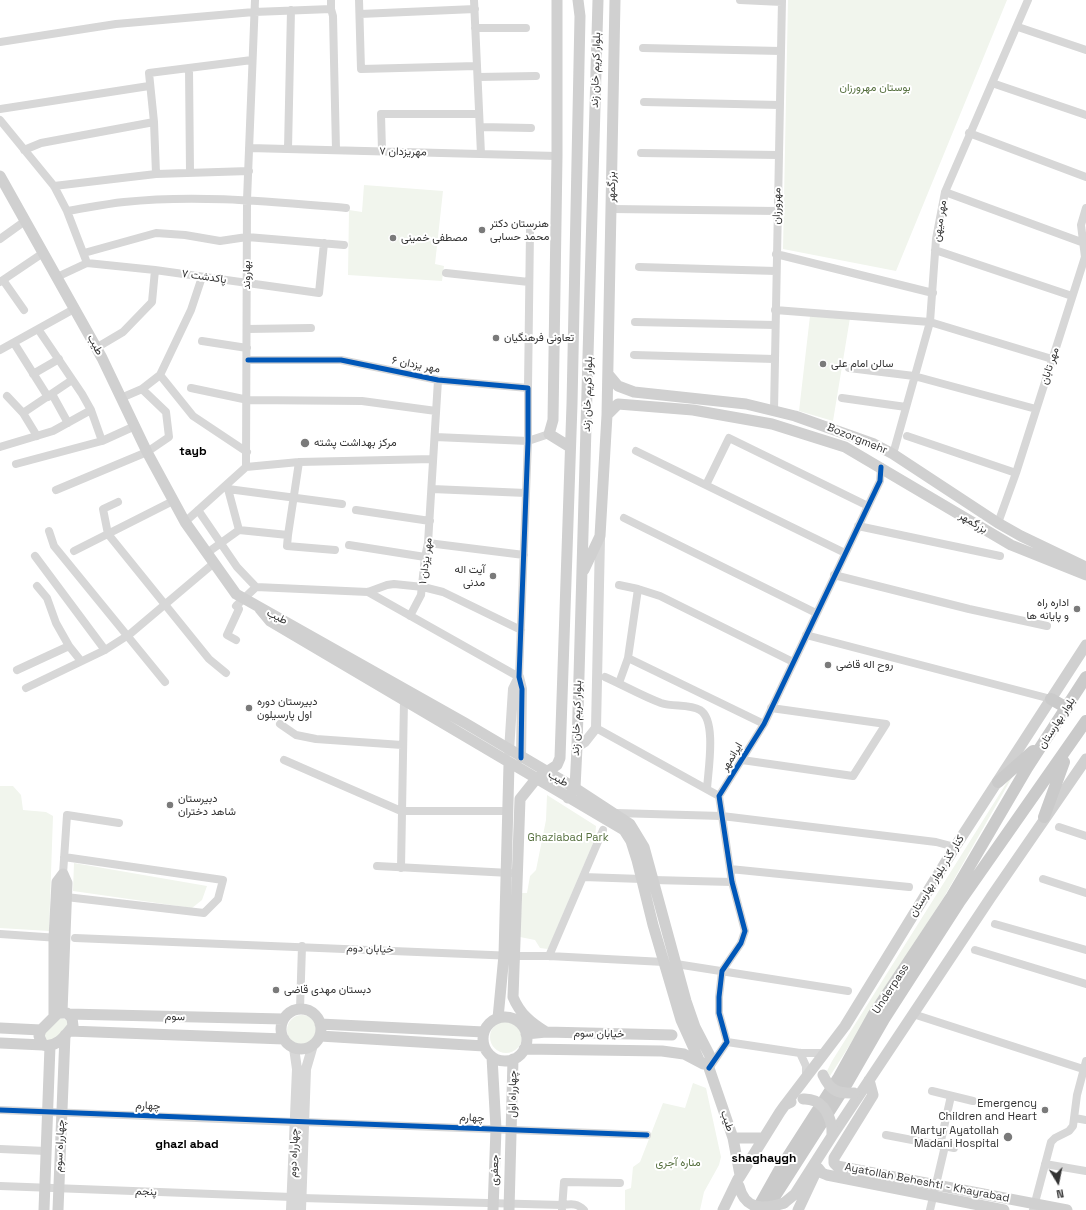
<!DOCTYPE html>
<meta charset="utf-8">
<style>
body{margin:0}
#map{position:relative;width:1086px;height:1210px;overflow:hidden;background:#fff;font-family:"Space Grotesk",sans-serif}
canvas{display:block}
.north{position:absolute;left:1038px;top:1162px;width:40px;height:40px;-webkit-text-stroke:3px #fff;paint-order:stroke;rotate:170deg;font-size:11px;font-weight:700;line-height:16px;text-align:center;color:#333}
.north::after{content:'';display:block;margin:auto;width:14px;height:18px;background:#333;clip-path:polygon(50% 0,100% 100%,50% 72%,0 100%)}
</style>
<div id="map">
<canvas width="1086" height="1210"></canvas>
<div class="north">N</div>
</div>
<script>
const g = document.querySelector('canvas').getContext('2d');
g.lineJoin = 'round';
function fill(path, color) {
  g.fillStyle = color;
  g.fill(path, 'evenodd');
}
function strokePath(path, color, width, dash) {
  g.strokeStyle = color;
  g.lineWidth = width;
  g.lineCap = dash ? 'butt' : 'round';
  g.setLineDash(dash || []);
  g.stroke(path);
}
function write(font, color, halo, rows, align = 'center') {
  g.font = font + ' "Space Grotesk",Vazirmatn,sans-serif';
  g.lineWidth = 4;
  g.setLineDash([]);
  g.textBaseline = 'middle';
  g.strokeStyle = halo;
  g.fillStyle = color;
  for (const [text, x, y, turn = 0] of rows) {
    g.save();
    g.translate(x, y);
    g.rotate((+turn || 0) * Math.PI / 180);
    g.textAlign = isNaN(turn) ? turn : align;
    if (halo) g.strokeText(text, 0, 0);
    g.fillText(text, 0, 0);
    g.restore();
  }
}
fill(new Path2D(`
 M788 0H1007L896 271 783 249Z
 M364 185 443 191 435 264 444 266 442 281 348 275 349 210 362 212Z
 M810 316 850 318 833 421 799 411Z
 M1014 771 1015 772 944 897 830 1076 827 1071 832 1061Z
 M0 786H13L21 795 23 810 46 812 53 816 49 931 0 928Z
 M547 795 596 826 595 839 548 949 540 948 535 940 520 937 522 893H527L530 876 536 870 546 820Z
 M74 863 207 886 202 900 192 908 73 891Z
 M287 1030a15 15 0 1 1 30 0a15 15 0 1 1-30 0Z
 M60 1018 67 1020 69 1028 53 1042 46 1040 44 1032Z
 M490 1037a16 16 0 1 1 32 0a16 16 0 1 1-32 0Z
 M693 1083 706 1088 721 1157 719 1165 704 1192 700 1210H625V1190L631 1188 633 1167 640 1162 663 1103 685 1108Z`), '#f1f5ed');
strokePath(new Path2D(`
 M359 0 361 69 477 66
 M474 0 481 154
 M740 0 782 2
 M331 9 333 16 336 150
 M360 14 475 9
 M1018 27 1086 50
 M475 28H526
 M0 42 116 24 254 12 331 9V0
 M643 48 781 51
 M189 68 190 172
 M478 77 536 76
 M992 83 1086 115
 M644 102 780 105
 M0 109 149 86
 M0 120 54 186 67 211 87 263 57 277
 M480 127 531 128
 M969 133 1086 177
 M249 148 557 156
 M288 149 291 10
 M24 150 41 143 154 122
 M382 151 381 114H479
 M641 153 778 155
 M156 174 154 122 149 73 252 60
 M54 186 156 174 249 171
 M945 192 1084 243
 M612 209 777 211
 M67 211C86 208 105 204 124 202 198 194 273 202 346 208
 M0 239 25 221
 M935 250 1072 296
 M84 253 156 233 185 235 220 241 247 237 344 245
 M776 254 933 293
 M87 263 155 270 319 293 324 243
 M639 267 776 271
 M446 273 529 282
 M3 280 24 310
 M0 282 43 253
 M775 310 930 322 1052 359
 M635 322 775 325
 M38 329 82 394 91 410 102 441
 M247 329 311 328
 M202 341 247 348
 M14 343 48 397
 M96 348 123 332 152 302 155 270
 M0 350 74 309
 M634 355 774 359
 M248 360H341L438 380 528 388V441L519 677 368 592
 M849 368 914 376 1036 409
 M33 374 59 359
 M160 375 193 416 247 452
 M191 388 248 400 362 401 436 411
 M528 388 530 230
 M52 394 68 423
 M7 396 23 413 37 436
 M121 398 142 389 160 375 191 310 202 277
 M842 398 906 407
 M774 411 782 0
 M23 413 72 380
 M907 436 1016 473
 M435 437 528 441 549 434
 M0 447 53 431 91 410
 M636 451 845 553
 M893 454 930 322 936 239 945 192 1028 0
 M16 464 102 441 135 426
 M246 467 299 462 433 459
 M706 485 729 438 868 506
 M225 486 228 489 239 530
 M228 489 342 504
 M432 489 526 493
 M56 490 147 452 169 437 166 412 142 389
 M118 502 103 509 108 534 209 659 226 673
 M198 510 237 567 256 587 368 592 387 585 394 584 423 587 443 592 521 630
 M356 510 430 521
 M624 518 816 613
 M185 522 246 467 247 200 255 0
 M998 523 1016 473 1085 257 1081 225 1086 208
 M858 526 1000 556
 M49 531 54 546 165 682
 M288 535 299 462
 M428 543 524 555
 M349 545 425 557
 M74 551 173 501
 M207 553 239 530 288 535 287 546 335 550
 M35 556 105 650
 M834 575 969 609 1047 626
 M619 585 638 589 660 596 793 662
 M37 586 47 598 56 623 69 646
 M410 616 421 595 425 557 428 543 438 380
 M806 635 1051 699
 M236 640 227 635 239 609 236 606 256 587
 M628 658 764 724
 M17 670 69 646 81 661
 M605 677C623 685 642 696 661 703 673 707 689 704 700 710 717 720 708 771 707 789
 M619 683 628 658 638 589
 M26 688 105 650 130 634 214 563
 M280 724 296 735 316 739 402 745
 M596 728 719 796
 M284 760 401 811H508
 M742 760 853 776 886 724 771 708
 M615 813 722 816 936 842 955 847
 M1059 827 1086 836
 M64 857 223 880 218 899 204 913 66 897
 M377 866 510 873
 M401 868 404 700
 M730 869 909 887
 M63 874 67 815 119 823
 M583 877 642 879
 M1043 879 1086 893
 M653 880 732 882
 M995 924 1086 950
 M0 934 59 938
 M75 938 515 956H549L664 962
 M975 950 1086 984
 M549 956 603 830
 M676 964 848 991
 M300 1009 302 946
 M913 1014 1086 1070
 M727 1042 800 1053H825
 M800 1053 806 1066V1078
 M710 1067 727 1042 719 1013V997L722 971 741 943 745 931 732 882 719 796 764 724 880 481 881 467
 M932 1091 973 1101
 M0 1110 295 1122
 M1075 1118 1086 1120
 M304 1122 647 1135
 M886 1135 954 1148
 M940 1145 951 1096
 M0 1149 46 1151
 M1045 1164 1086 1171
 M0 1186 292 1197
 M301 1198 562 1205C572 1204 577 1203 584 1210
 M562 1209 564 1182 620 1183
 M930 1210 945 1146
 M1033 1210 1051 1142 1055 1138 1069 1131 1073 1126 1077 1095 1086 1061`), '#d7d7d7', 8);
strokePath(new Path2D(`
 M519 677 522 689 521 758
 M577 747 585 742 596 728 600 538
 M509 751 513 689 519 677
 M291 1210 297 1069 294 1048
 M301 1210 306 1069 313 1045`), '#d7d7d7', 10);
strokePath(new Path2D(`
 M557 0V156L553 420 549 434 570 447
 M0 176 102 358 147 452 185 522 236 594 465 723 575 788 630 824 644 847 686 1001 695 1027 710 1056 709 1068 733 1138 740 1175
 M608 374 618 386 634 392 746 404 795 416 874 444 893 454 998 523 1021 536 1086 567
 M607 415 618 404 693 410 772 424 845 447 1011 545 1086 575
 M584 570 600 536 607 415 615 0
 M260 609 270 621 624 830 631 841 637 860 653 925 681 1020 700 1062
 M568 798 575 788 577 747 598 0
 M281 1029a20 20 0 1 1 40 0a20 20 0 1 1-40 0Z
 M62 1012 67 883 63 874
 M58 1013H67L72 1018 73 1026C65 1036 57 1048 43 1045L39 1036 41 1030Z
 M68 1014 283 1019
 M54 1017V938L57 882 63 874
 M483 1039a22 22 0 1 1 44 0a22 22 0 1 1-44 0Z
 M498 1018 504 955 509 764
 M320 1024 484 1032
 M0 1028 41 1030
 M69 1031 284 1039
 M546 1032C531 1023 520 1014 513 997L520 799 536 779 557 765 560 758 572 404 580 16 578 0
 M526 1034 546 1032 672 1035
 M320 1036 484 1046
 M0 1043 43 1045
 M524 1049 662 1051 684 1054 703 1064
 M492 1057 496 1129 493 1210
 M869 1080 873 1095 834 1158V1163L837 1166 1067 1210
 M785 1105 845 1026 955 847 1086 645
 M832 1136 991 897 1086 759
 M733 1138H763
 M818 1168 822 1173 827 1175 1004 1210
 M739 1178 780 1112 785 1105 791 1102
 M784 1203 795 1194 832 1136V1130
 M44 1210 50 1046
 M58 1210 65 1035
 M509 1210 513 1059
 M723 1210 738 1179
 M798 1210 815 1174`), '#d0d0d0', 11);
strokePath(new Path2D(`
 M1051 699 1067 708
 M998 782 1033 751
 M1044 817 1064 762
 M757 1210 780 1169 839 1077 874 1014 952 896 1027 768 1086 677
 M766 1210 846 1085 884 1019 960 901 1086 721`), '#cacaca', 12);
strokePath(new Path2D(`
 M823 1075C830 1090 837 1094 854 1093
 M803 1099C821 1098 829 1112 832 1128
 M739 1186C745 1210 763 1210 784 1203`), '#d0d0d0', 11);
strokePath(new Path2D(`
 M248 360H341L438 380 528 388V441L519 677 522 689 521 758
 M709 1068 727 1042 719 1013V997L722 971 741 943 745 931 732 882 719 796 764 724 880 481 881 467
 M0 1110 647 1135`), '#0057b8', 5);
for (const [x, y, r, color] of [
 [482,230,4,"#7a7a7a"],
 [393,238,4,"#7a7a7a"],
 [496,338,4,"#7a7a7a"],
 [823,364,4,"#7a7a7a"],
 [305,443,5,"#7a7a7a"],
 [493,576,4,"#7a7a7a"],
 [1077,609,4,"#7a7a7a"],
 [828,665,4,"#7a7a7a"],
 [249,708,4,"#7a7a7a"],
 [170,805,4,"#7a7a7a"],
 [276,990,4,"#7a7a7a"],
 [1045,1110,4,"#7a7a7a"],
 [1008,1137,5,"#7a7a7a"]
]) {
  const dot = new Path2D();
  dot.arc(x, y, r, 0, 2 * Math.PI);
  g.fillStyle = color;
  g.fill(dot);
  strokePath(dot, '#fff', 1.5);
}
write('11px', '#333', '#fff', [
 ["بلوار کریم خان زند",596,70,-88],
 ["مهریزدان ۷",403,152,1],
 ["بزرگمهر",612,187,-89],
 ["مهرورزان",777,206,-89],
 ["مهر میهن",940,221,-81],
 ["بهاروند",247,275,-90],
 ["پاکدشت ۷",204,277,8],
 ["طیب",95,345,61],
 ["مهر یزدان ۶",416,365,11],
 ["مهر تابان",1050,366,-72],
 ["بلوار کریم خان زند",588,394,-88],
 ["Bozorgmehr",857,439,22],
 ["بزرگمهر",973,523,31],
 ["مهر یزدان ۱",426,561,-83],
 ["طیب",277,617,26],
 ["بلوار کریم خان زند",577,718,-88],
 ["بلوار بهارستان",1057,723,-57],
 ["ایرانمهر",732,757,-59],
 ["طیب",558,779,30],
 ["کنار گذر بلوار بهارستان",937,876,-58],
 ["خیابان دوم",370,949,2],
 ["Underpass",891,989,-57],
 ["سوم",175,1017,2],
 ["خیابان سوم",599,1034,1],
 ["چهارراه اول",513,1094,-89],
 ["چهارم",148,1106,2],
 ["چهارم",472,1118,2],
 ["طیب",727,1121,72],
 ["چهارراه سوم",60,1146,-87],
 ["چهارراه دوم",294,1153,-88],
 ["جعفری",495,1170,-88],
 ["Ayatollah Beheshti - Khayrabad",927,1183,11],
 ["پنجم",146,1192,2]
]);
write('11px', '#56703f', '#fff', [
 ["بوستان مهرورزان",875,88],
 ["Ghaziabad Park",568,838],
 ["مناره آجری",678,1163]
]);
write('11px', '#333', '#fff', [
 ["هنرستان دکتر",490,224],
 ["محمد حسابی",490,237],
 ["مصطفی خمینی",401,238],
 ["تعاونی فرهنگیان",504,338],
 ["سالن امام علی",831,364],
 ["مرکز بهداشت پشته",314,443],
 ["آیت اله",485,570,"right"],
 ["مدنی",485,583,"right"],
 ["اداره راه",1069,603,"right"],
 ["و پایانه ها",1069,616,"right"],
 ["روح اله قاضی",836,665],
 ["دبیرستان دوره",257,702],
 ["اول پارسیلون",257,715],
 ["دبیرستان",178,799],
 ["شاهد دختران",178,812],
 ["دبستان مهدی قاضی",284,990],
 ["Emergency",1037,1104,"right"],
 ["Children and Heart",1037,1117,"right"],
 ["Martyr Ayatollah",999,1131,"right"],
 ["Madani Hospital",999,1144,"right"]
], 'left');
write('bold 12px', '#000', '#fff', [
 ["tayb",193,452],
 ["ghazi abad",187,1145],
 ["shaghaygh",764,1159]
]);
</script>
